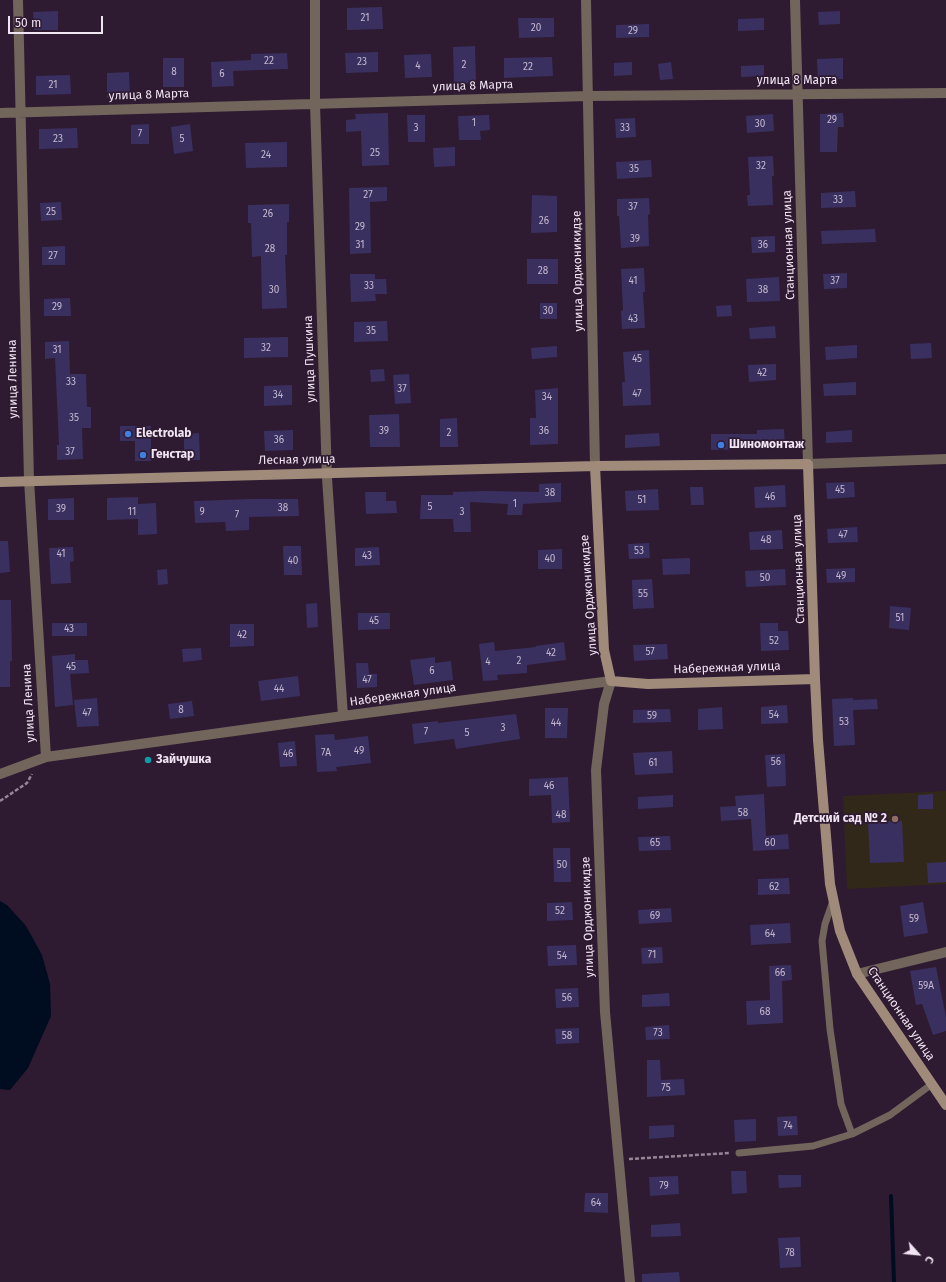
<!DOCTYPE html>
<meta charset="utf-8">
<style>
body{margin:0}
#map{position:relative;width:946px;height:1282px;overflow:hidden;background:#2e1a31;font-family:"Fira Sans",sans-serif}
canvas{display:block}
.north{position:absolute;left:898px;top:1234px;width:40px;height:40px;-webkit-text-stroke:3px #2e1a31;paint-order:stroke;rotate:117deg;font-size:11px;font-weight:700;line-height:16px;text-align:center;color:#f1e4f3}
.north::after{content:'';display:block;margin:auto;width:14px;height:18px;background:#f1e4f3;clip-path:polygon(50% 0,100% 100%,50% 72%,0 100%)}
.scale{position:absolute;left:8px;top:16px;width:95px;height:18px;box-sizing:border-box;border:2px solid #f1e4f3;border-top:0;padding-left:5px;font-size:12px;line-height:14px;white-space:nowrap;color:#f1e4f3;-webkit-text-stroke:3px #2e1a31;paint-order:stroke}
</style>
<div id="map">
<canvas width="946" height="1282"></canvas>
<div class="north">С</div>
<div class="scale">50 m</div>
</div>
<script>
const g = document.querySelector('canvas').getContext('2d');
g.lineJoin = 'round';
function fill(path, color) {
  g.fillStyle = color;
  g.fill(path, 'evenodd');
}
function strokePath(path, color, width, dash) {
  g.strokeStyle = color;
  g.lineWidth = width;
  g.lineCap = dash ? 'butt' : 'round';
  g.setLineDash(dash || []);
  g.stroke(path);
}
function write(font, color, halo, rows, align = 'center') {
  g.font = font + ' "Fira Sans",sans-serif';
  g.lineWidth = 3.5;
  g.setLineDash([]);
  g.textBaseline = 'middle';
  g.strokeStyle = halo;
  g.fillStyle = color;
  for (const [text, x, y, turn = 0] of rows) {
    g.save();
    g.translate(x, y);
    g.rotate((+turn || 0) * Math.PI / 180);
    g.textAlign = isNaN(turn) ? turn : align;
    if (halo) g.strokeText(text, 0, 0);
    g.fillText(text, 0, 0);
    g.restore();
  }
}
fill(new Path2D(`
 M946 791V884L847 889 843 796Z`), '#322819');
fill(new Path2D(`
 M0 901 7 905 26 926 42 955 50 984 51 1016 28 1068 10 1090 0 1089Z`), '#000c1f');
strokePath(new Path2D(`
 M891 1196 894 1282`), '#000c1f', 4);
fill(new Path2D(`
 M382 7 383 29 347 30V8Z
 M58 11V30H34L33 12Z
 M840 11V24L819 25 818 12Z
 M518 18H554V37L519 38Z
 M764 18V30L738 31V19Z
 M649 24V37L616 38V25Z
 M475 46 476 83 454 84 453 47Z
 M378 52V72L346 73 345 53Z
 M287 53 288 69 233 71 234 86 212 87 211 62 251 60V54Z
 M431 54 432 77 405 78 404 55Z
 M552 57 553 76 504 78V58Z
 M163 58H184V87H163Z
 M843 58V79L818 80 817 59Z
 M632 62V75L614 76V63Z
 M671 62 673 79 660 80 658 64Z
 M764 65V76L741 77V66Z
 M129 72 130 97 107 98V73Z
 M70 75 71 94 36 95V76Z
 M388 113 389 165 362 166 361 131 346 132V120L356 119 355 114Z
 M843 113 844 127H838L837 152H820V114Z
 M773 114 774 131 747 133 746 116Z
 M407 115H425V142H408Z
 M489 115 490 130 480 131 481 140H459L458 116Z
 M635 118 636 137 616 138 615 119Z
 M149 124V144H131V125Z
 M190 124 193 151 174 154 171 127Z
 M77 128 78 148 39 149V129Z
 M287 142V167L246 168 245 143Z
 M455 147V166L434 167 433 148Z
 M773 156 774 176H772L773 205 748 206 747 195H750L748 157Z
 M651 160 652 177 617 179 616 162Z
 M387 187V201L370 202 371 253 350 254 349 188Z
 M855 191 856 207 821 208V193Z
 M532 195 557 196V232L531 233Z
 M649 198 650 214 648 215 649 246 621 248 619 216H617V199Z
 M61 202 62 220 41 221 40 203Z
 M289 204V222H287V255H285L287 308 262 309 261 256 252 257 251 223H248V205Z
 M875 229 876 242 822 244 821 231Z
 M775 236V252L752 253 751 237Z
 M65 246V265H42V247Z
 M527 259H558V284H527Z
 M644 268 645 292H643L645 328 622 329 621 311 623 310 621 269Z
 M847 273V288L824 289 823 274Z
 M350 274H375V279H386L387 294H375L376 301 351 302Z
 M779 277 780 301 747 302 746 279Z
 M70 298 71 316H44V299Z
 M540 303H557V319H540Z
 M731 305 732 316 717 317 716 306Z
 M387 321 388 341 354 342V322Z
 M775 326 776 338 750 339 749 328Z
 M288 337V357L244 358V338Z
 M69 341 70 374H86L87 407H91V428H82L83 459 57 460V445H59L55 358 45 359V342Z
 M931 343 932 358 911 359 910 344Z
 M857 345V358L826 360 825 347Z
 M557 346V357L532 359 531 348Z
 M649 350 651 405 623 406 622 382H625L623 352Z
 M776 364V380L749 382 748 365Z
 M384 369 385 381 371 382 370 370Z
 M409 374 411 403 395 404 393 375Z
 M856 382V395L824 396 823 384Z
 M292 385V405L264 406V386Z
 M558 388V444L530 445V418H536L535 390Z
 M399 414 400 447H370L369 415Z
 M457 418 458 447H440V419Z
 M120 426H151V461H135V441H120Z
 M784 429 785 445 746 447V449L711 450V434H757V430Z
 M293 430V450L265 451 264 431Z
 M852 430V442L826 443V432Z
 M199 433 200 460H184V434Z
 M659 433 660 446 625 448V435Z
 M854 482 855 497 827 499 826 483Z
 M561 483V502L523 504 522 515H507L508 504 470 502 471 532H454L453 519H420L421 495H453V492L485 491 539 492V484Z
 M785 485 786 507 755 508 754 487Z
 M690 487H703L704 505H691Z
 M658 489 659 510 626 511 625 491Z
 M365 492H386V501H396L397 513 366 514Z
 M138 497V504L156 503 157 534 138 535V519L107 520V498Z
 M74 498V520H48V499Z
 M249 499H298L299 516 249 517V530L226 531 225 522 195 523 194 501Z
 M857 527 858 542 828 543 827 529Z
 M782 530 783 549 750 550 749 532Z
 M0 541H8L10 572 0 573Z
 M649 543 650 558 629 559 628 544Z
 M283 546H301L302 575H284Z
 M73 547 74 561 70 562 71 583 51 584 49 548Z
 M379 547 380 565 355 566V548Z
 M562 549V569H538V550Z
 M690 558V574L663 575 662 559Z
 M855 568V582L827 583 826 569Z
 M167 569 168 584 158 585 157 570Z
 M785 569 786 585 746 587 745 571Z
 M652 579 654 608 633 609 632 580Z
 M0 600H11L12 661H10V687H0Z
 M317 603 318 627 307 628 306 604Z
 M890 606 911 608 909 630 889 628Z
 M358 613H390V629L358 630Z
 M52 623H87V636H52Z
 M760 623H778V631H788L789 650 761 651Z
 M230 624H254V646L230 647Z
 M494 642 495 651 536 647V646L564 642 566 660 527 665V673L497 675 498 680 483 681 479 644Z
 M667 644 668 659 634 661 633 645Z
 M201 648 202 660 183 662 182 649Z
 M75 654V660H88L89 673 70 674 73 705 55 707 52 656Z
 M435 657V663L451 661 453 680 414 685 410 660Z
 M356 663H368L369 674H377V687L357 688Z
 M298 676 300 696 261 701 258 681Z
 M97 698 99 726 77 727 74 700Z
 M853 698V700L877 699 878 709 853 710 855 745 834 746 832 699Z
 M192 701 194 716 170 719 168 704Z
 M787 705 788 723 761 724V707Z
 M722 707 723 729 698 730V709Z
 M545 708H568L567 738H545Z
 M670 709 671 722 633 723V710Z
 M516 714 520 739 456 749 454 739 414 744 412 724 438 721V723Z
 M334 734 335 740 368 736 371 763 336 767 337 771 317 772 315 735Z
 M295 741 297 766 280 767 278 743Z
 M672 751 673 773 635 775 633 753Z
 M785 754 786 786 767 787 765 755Z
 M568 777 570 822 552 823 551 795 529 796V779Z
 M764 794 766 836 788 834 789 849 753 851 751 819 721 821 720 807 736 806 735 796Z
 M933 794V809H918V795Z
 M673 795V807L638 809V797Z
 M902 821 904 862 870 863 868 822Z
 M670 836 671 850 639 851 638 837Z
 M553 848H570L571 882H554Z
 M946 862V882L928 883 927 863Z
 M789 878 790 894 758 895V879Z
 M572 902 573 920 547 921V903Z
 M923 902 928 933 904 937 900 906Z
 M671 908 672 922 639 924 638 910Z
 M790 923 791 943 751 945 750 925Z
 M576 945 577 965 548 966 547 946Z
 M662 947 663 963 642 964 641 948Z
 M791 965 792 980 782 981 783 1023 747 1025 746 1001 770 1000 769 966Z
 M936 967 946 1017V1031L933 1035 922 1004 916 1005 910 971Z
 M578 988 579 1007 556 1008 555 989Z
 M669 993 670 1006 642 1007V995Z
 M669 1025 670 1039 646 1040 645 1027Z
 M579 1028V1043L556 1044 555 1029Z
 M647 1060H660L661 1080 684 1079 685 1095 647 1097Z
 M797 1116 798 1135 778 1136 777 1117Z
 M756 1119V1141L735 1142 734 1120Z
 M674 1125V1137L649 1139V1126Z
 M731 1171H746L747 1193 732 1194Z
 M778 1175H801V1187L779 1188Z
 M678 1176 679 1194 650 1196 649 1177Z
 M585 1193H608V1213L584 1212Z
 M680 1223 681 1236 651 1237V1225Z
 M800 1237 801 1267 780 1268 778 1238Z
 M679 1272 680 1282H642V1274Z`), '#3a305f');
strokePath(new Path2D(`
 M0 801 27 783 32 774
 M629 1159 730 1153`), '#958597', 2.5, [4, 2]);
strokePath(new Path2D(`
 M833 901 825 924 822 941 830 1029 841 1104 852 1134
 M739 1153 813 1146 852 1134 890 1115 932 1084`), '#72655b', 7);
strokePath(new Path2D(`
 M18 0 29 480 46 757
 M315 0V104L327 478 343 716
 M586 0 595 466
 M795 0 808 464 946 459
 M0 113 588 96 946 93
 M0 774 46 757 343 716 611 681 604 704 596 770 605 1012 630 1282
 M857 974 946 952`), '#72655b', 10);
strokePath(new Path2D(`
 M595 466 604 650 611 681 648 684 815 679
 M0 482 595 466 808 464 815 679 818 740 830 884 840 931 857 974 946 1105`), '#a08b7b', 10);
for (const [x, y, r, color] of [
 [128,434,4,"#3f7fe0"],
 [721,445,4,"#3f7fe0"],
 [143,455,4,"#3f7fe0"],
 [148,760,4,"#0f9aa8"],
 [895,819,4,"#8d6e63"]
]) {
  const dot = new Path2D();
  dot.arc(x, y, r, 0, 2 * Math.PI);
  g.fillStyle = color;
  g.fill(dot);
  strokePath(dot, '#2e1a31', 1.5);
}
write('10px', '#c3b7ce', null, [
 ["21",365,18],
 ["20",536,28],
 ["29",633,31],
 ["22",269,61],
 ["23",362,62],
 ["2",464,65],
 ["4",418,66],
 ["22",528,67],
 ["8",174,72],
 ["6",222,74],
 ["21",53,85],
 ["29",832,120],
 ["1",474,123],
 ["30",760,124],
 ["3",416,128],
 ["33",625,128],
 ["7",140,134],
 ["23",58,139],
 ["5",182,139],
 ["25",375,153],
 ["24",266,155],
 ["32",761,166],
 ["35",634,169],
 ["27",368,195],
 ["33",838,200],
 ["37",633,207],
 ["25",51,212],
 ["26",268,214],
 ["26",544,221],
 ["29",360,227],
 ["39",635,239],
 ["31",360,245],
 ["36",763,245],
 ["28",270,249],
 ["27",53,256],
 ["28",543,271],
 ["41",633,281],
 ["37",835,281],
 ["33",369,286],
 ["30",274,290],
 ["38",763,290],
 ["29",57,307],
 ["30",548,311],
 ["43",633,319],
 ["35",371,331],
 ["32",266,348],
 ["31",57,350],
 ["45",637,359],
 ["42",762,373],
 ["33",71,382],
 ["37",402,389],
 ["47",637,394],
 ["34",278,395],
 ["34",547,397],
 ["35",74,418],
 ["39",384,431],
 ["36",544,431],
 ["2",449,433],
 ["36",279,440],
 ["37",70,452],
 ["45",840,490],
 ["38",550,493],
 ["46",770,497],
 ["51",642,500],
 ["1",515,504],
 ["5",430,507],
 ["38",283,508],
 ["39",61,509],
 ["11",132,512],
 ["9",202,512],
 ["3",462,512],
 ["7",237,515],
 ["47",843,535],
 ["48",766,540],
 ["53",639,551],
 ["41",61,554],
 ["43",367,556],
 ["40",550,559],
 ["40",293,561],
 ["49",841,576],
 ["50",765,578],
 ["55",643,594],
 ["51",900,618],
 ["45",374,621],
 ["43",69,629],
 ["42",242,635],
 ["52",774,641],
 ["57",650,652],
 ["42",551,653],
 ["2",519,661],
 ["4",488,662],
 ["45",71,667],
 ["6",432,671],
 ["47",367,680],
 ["44",279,689],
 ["8",181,710],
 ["47",87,713],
 ["54",774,715],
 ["59",652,716],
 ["53",844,722],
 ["44",556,723],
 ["3",503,728],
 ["7",426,732],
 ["5",467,733],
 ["49",359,751],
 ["7А",326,753],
 ["46",288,754],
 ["56",776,762],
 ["61",653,763],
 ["46",549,786],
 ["58",743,813],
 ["48",561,815],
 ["65",655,843],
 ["60",770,843],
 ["50",562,865],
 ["62",774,887],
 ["52",560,911],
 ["69",655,916],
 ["59",914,919],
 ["64",770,934],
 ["71",652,955],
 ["54",562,956],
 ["66",780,973],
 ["59А",926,986],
 ["56",567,998],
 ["68",765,1012],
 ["73",658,1033],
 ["58",567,1036],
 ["75",666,1088],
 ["74",788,1126],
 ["79",664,1186],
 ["64",596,1203],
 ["78",790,1253]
]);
write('12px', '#f1e4f3', '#2e1a31', [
 ["улица 8 Марта",797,81],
 ["улица 8 Марта",473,86,-2],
 ["улица 8 Марта",149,95,-2],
 ["Станционная улица",789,245,-92],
 ["улица Орджоникидзе",578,271,-91],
 ["улица Пушкина",310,359,-92],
 ["улица Ленина",13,379,-91],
 ["Лесная улица",297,460,-1],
 ["Станционная улица",799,569,-92],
 ["улица Орджоникидзе",589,595,-94],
 ["Набережная улица",727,668,-2],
 ["Набережная улица",403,695,-8],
 ["улица Ленина",29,703,-93],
 ["улица Орджоникидзе",588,917,-92],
 ["Станционная улица",901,1014,56]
]);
write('bold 12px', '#f1e4f3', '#2e1a31', [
 ["Electrolab",136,434],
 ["Шиномонтаж",729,445],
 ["Генстар",151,455],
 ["Зайчушка",156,760],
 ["Детский сад № 2",887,819,"right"]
], 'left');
</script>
